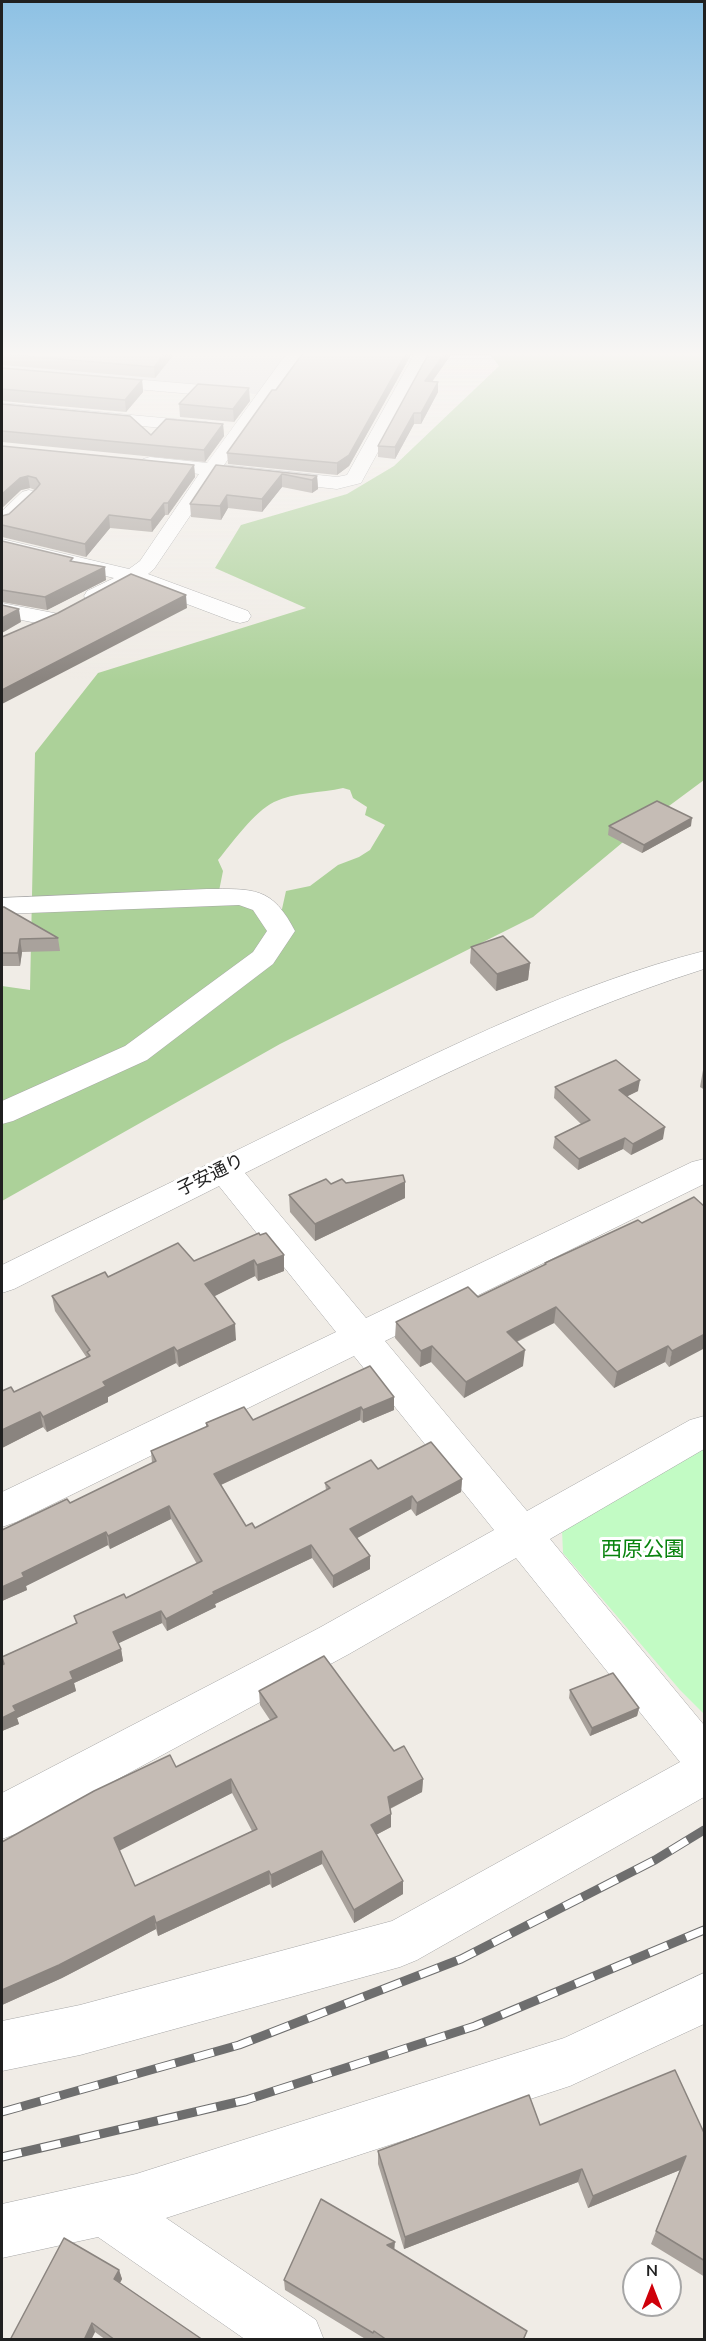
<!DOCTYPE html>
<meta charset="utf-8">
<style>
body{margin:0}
#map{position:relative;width:706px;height:2341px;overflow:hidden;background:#f0ece6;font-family:"Nunito Sans",sans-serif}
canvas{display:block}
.frame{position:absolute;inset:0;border:3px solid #202020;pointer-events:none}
.north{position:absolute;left:622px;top:2257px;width:60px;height:60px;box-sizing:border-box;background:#fff;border:2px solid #a6a6a6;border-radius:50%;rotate:0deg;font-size:16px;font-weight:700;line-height:24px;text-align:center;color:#202020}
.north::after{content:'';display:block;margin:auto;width:21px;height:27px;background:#cf000a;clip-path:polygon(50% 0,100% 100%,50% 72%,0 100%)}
</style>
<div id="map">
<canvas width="706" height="2341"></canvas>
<div class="frame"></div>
<div class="north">N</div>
</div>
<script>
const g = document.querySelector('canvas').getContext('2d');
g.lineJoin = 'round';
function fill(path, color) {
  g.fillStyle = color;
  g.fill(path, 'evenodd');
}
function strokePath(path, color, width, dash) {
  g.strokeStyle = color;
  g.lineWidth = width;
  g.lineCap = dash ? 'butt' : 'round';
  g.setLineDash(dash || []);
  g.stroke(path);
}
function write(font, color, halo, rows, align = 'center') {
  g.font = font + ' "Nunito Sans","Noto Sans JP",sans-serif';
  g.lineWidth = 6;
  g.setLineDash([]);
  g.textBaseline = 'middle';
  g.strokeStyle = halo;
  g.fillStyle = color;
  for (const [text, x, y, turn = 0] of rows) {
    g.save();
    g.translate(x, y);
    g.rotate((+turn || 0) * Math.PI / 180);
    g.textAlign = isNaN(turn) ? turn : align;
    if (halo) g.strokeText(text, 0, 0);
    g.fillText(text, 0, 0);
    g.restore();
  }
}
fill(new Path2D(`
 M296 353 266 395 2 372V354Z`), '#dedcdd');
fill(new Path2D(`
 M489 353H704V780L646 823 533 917 280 1044 2 1201V986L30 990 35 753 98 673 306 608 215 568 241 525 347 494 394 466 499 366ZM343 788 350 790 353 798 367 807 365 815 385 825 370 850 359 857 338 865 310 886 286 891 282 909 265 921 253 908 219 891 223 871 218 860C232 843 255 811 274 802 295 792 321 793 343 788Z`), '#acd199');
fill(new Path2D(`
 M704 1437V1714L680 1690 563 1553 562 1530Z`), '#c2fbc4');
const minor = new Path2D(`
 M287 353H304L224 465 337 477 347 475 415 353H432L361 483 337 489 217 476 154 569 148 574 248 611 251 616 248 621 240 623 232 621 134 584C120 591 104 605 87 601L84 596 87 591 114 578 2 551V539L129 569 140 561 199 474 143 467 141 463 143 459 150 457 207 463Z
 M97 376 237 388 243 389 246 393 243 397 237 398 91 385 88 381 91 377Z
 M2 403 206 422 212 423 215 427 212 431 206 432 2 413Z
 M29 490 36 492 39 496 36 500 9 525 2 527V511L22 492Z
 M2 603 59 614 62 619 59 624 51 626 2 616Z
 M207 889C253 889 272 886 295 931L273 964 147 1060 13 1121 2 1124V1101L125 1046 253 952 267 931 253 910 239 905 2 914V898Z
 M704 951V969C544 1020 395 1098 245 1173L366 1318 692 1162 704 1159V1184L385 1341 527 1511 690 1420 704 1416V1449L550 1539 704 1725V1797L417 1960 400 1967 80 2055 2 2071V2021L80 2005 392 1921 680 1762 516 1558 349 1654 18 1833 2 1839V1793L319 1628 494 1530 354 1356 16 1522 2 1527V1492L336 1332 219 1186 14 1289 2 1293V1265C111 1211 222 1158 331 1104 451 1046 574 984 704 951Z
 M704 1973V2024L570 2086 166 2218 316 2320 324 2340H246L98 2237 2 2258V2204L136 2174 564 2038Z`);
strokePath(minor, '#a7a7a7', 1);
fill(minor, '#fff');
const rail = new Path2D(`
 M2 2112 239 2045 461 1959 655 1860 704 1830
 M2 2157 246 2100 475 2026 704 1930`);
strokePath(rail, '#6e6e6e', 9);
strokePath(rail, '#fff', 7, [20]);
fill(new Path2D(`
 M2 353H175L155 378 2 365Z
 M303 353H412L349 466 337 475 228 464 227 453Z
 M429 353H452L432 381 438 392 421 424H414L395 459 378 457V446Z
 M2 368 142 380 143 392 126 412 2 401Z
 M250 401 234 422 180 417 179 404Z
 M2 404 151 435 223 424 224 436 205 462 2 442Z
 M2 446 194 465 195 477 168 515H165L152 532 110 528 86 557 2 537V516L9 514 35 490 30 488 21 490 2 508Z
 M216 465 317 476 318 489 312 493 282 487 262 512 228 508 221 520 191 517 190 504Z
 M2 541 73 562 106 580 47 610 2 602Z
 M609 826H691L642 853 608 835Z
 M2 907 58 938 60 951 22 952 20 966H2Z
 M471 947 530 963 528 980 496 991 470 963Z
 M703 1070H705V1090L700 1087Z
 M555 1087 638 1091 627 1096 663 1139 631 1155 623 1149 578 1170 553 1148 555 1137 581 1124 554 1098Z
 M405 1182V1198L315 1241 290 1212 289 1195 331 1184Z
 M705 1207 669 1367 665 1362 614 1388 554 1323 517 1342 523 1366 464 1398 431 1362 420 1367 395 1338 396 1322 478 1297 544 1265 545 1263 642 1223Z
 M260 1235 284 1255V1271L258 1281 255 1276 214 1296 236 1340 179 1367 176 1363 108 1397V1402L47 1432 43 1427 2 1448V1391L14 1392 87 1358 55 1311 52 1296 108 1277 194 1261Z
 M370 1366 394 1410 363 1423 360 1420 221 1485 246 1526 255 1528 326 1490 325 1483 378 1469 462 1479 461 1492 416 1516 411 1509 356 1538 370 1556V1569L333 1588 312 1558 215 1604 216 1607 167 1631 162 1623 118 1643 121 1649 123 1661 74 1683 76 1691 17 1718 19 1724 2 1731V1665L3 1664 2 1657 76 1623 74 1616 126 1598 197 1564 171 1519 110 1549 108 1545 26 1586 27 1590 2 1601V1530L70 1503 152 1463 151 1451 206 1427V1423L253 1420Z
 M570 1690 639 1708 637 1716 590 1736 569 1698Z
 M259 1691 394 1751 423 1779 422 1792 390 1809 391 1814V1827L376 1835 403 1894 354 1923 322 1864 272 1888 270 1884 158 1936 156 1929 62 1978 2 2005 176 1767 270 1720 260 1705ZM232 1793 252 1831 135 1886 119 1850Z
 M540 2125 705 2135V2277L651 2244 680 2170 588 2208 578 2182 404 2249 378 2164V2151Z
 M394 2250 527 2331 524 2340H367L285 2290 284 2280Z
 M119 2270 122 2279 120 2283 203 2340H106L95 2332 91 2340H10Z`), '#a9a29c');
fill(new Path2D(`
 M165 353H175L155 378 154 367Z
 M406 353H412L349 466 337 475V463Z
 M445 353H452L425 392V381Z
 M142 380 143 392 126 412 125 400Z
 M438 382V392L421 424V413Z
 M249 388 250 401 234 422 233 409Z
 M414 413V424L395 459V447Z
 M223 424 224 436 205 462 204 450Z
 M194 465 195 477 168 515V503Z
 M282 474V487L262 512V499Z
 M28 476 30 488 21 490 2 508V494L20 478Z
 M317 476 318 489 312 493V480Z
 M227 495 228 508 221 520 220 506Z
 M164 503 165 515 152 532 151 520Z
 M109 515 110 528 86 557 85 544Z
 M105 567 106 580 47 610 45 597Z
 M186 595 187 608 2 704V690Z
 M19 609 21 622 2 633V618Z
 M692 818 691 826 642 853 644 845Z
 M20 939 22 952 20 966 18 953Z
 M530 963 528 980 496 991 497 974Z
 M640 1080 638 1091 618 1101 619 1090Z
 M665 1127 663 1139 631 1155 633 1144Z
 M625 1138 623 1149 578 1170 579 1159Z
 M405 1182V1198L315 1241V1224Z
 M284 1255V1271L258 1281 257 1265Z
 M254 1260 255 1276 207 1300 205 1284Z
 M556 1307 554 1323 505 1347 507 1332Z
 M235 1324 236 1340 179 1367 177 1351Z
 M705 1324V1348L669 1367 672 1351Z
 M432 1346 431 1362 420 1367 421 1351Z
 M668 1346 665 1362 614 1388 617 1372Z
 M174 1347 176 1363 108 1397V1402L47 1432 43 1417 103 1382Z
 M525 1350 523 1366 464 1398 466 1382Z
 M394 1397V1410L363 1423V1410Z
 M361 1407 360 1420 216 1487 214 1474Z
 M40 1412 43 1427 2 1448V1430Z
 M462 1479 461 1492 416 1516 417 1503Z
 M412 1496 411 1509 350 1542V1529Z
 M169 1506 171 1519 110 1549 108 1536Z
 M106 1532 108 1545 26 1586 27 1590 2 1601V1587L22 1573Z
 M311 1545 312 1558 215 1604 216 1607 167 1631 166 1619 213 1592Z
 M370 1556V1569L333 1588V1576Z
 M161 1611 162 1623 115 1645 113 1632Z
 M121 1649 123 1661 74 1683 76 1691 17 1718 19 1724 2 1731V1718L13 1706 70 1672Z
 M639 1708 637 1716 590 1736 592 1728Z
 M231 1779 232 1793 117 1852 114 1838Z
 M423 1779 422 1792 387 1810 388 1797Z
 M391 1814V1827L370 1838 371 1825Z
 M322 1851V1864L272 1888 271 1875Z
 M269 1871 270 1884 158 1936 156 1923Z
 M403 1881V1894L354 1923V1910Z
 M154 1916 156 1929 62 1978 2 2005V1990Z
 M686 2156 680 2170 588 2208 593 2196Z
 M582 2169 578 2182 404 2249 405 2237Z
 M395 2242 394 2253 387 2245Z
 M119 2270 122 2279 117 2288 114 2279Z
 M92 2323 95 2332 91 2340H84Z`), '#8a847f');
const building = new Path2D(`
 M2 353H165L154 367 2 354Z
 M303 353H406L349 455 337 463 227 453 272 390H276Z
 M429 353H445L425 381 438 382 421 413H414L395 447 378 446Z
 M2 368 142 380 125 400 2 389Z
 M198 384 249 388 233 409 179 404Z
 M2 404 130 416 151 435 166 419 223 424 204 450 2 431Z
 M2 446 194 465 168 503H164L151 520 109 515 85 544 2 525V516L9 514 36 489 40 484 36 478 28 476 20 478 2 494Z
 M216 465 317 476 312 480 282 474 262 499 227 495 220 506 190 504Z
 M2 541 73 558 70 561 105 567 45 597 2 590Z
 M131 574 186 595 2 690V637L58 613Z
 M2 605 19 609 2 618Z
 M657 801 692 818 644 845 609 826Z
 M2 907H4L58 938 20 939 18 953H2Z
 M503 936 530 963 497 974 471 947Z
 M616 1060 640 1080 619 1090 665 1127 633 1144 625 1138 579 1159 555 1137 590 1120 555 1087Z
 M403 1175 405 1182 315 1224 289 1195 326 1179 331 1184 342 1179 346 1183Z
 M694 1197 705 1207V1334L672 1351 668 1346 617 1372 556 1307 507 1332 525 1350 466 1382 432 1346 421 1351 396 1322 468 1287 478 1297 546 1264 545 1263 638 1220 642 1223Z
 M259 1233 260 1235 266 1233 284 1255 257 1265 254 1260 205 1284 235 1324 177 1351 174 1347 103 1382 106 1386 43 1417 40 1412 2 1430V1391L11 1387 14 1392 90 1356 87 1352 90 1350 52 1296 105 1272 108 1277 178 1243 194 1261Z
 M370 1366 394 1397 363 1410 361 1407 214 1474 246 1526 252 1523 255 1528 330 1488 325 1483 371 1460 378 1469 431 1442 462 1479 417 1503 412 1496 350 1529 370 1556 333 1576 311 1545 213 1592 214 1594 166 1619 161 1611 113 1632 121 1649 70 1672 73 1679 13 1706 16 1711 2 1718V1665L4 1664 2 1657 77 1623 74 1616 124 1594 126 1598 202 1561 169 1506 108 1536 106 1532 22 1573 24 1577 2 1587V1530L67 1499 70 1503 156 1461 151 1451 208 1426 206 1423 244 1407 253 1420Z
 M324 1656 394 1751 404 1746 423 1779 388 1797 391 1814 371 1825 403 1881 354 1910 322 1851 271 1875 269 1871 156 1923 154 1916 59 1965 2 1990V1842L94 1791 170 1755 176 1767 277 1717 259 1691ZM231 1779 257 1829 135 1886 114 1838Z
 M613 1673 639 1708 592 1728 570 1690Z
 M675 2070 705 2135V2261L656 2231 686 2156 593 2196 582 2169 405 2237 378 2151 529 2095 540 2125Z
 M321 2199 395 2242 387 2245 527 2331 523 2340H387L374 2331 373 2333 284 2280Z
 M64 2238 119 2270 114 2279 203 2340H115L92 2323 84 2340H10Z`);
fill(building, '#c5bcb5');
strokePath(building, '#8a847f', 1.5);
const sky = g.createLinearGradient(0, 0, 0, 681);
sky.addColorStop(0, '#8dc1e4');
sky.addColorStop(0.52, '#f8f6f4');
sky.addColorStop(1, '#f8f6f400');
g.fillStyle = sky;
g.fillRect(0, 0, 706, 681);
write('18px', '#202020', '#fff', [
 ["子安通り",211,1176,-26]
]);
write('21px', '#08830d', '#fff', [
 ["西原公園",643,1551]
]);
</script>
